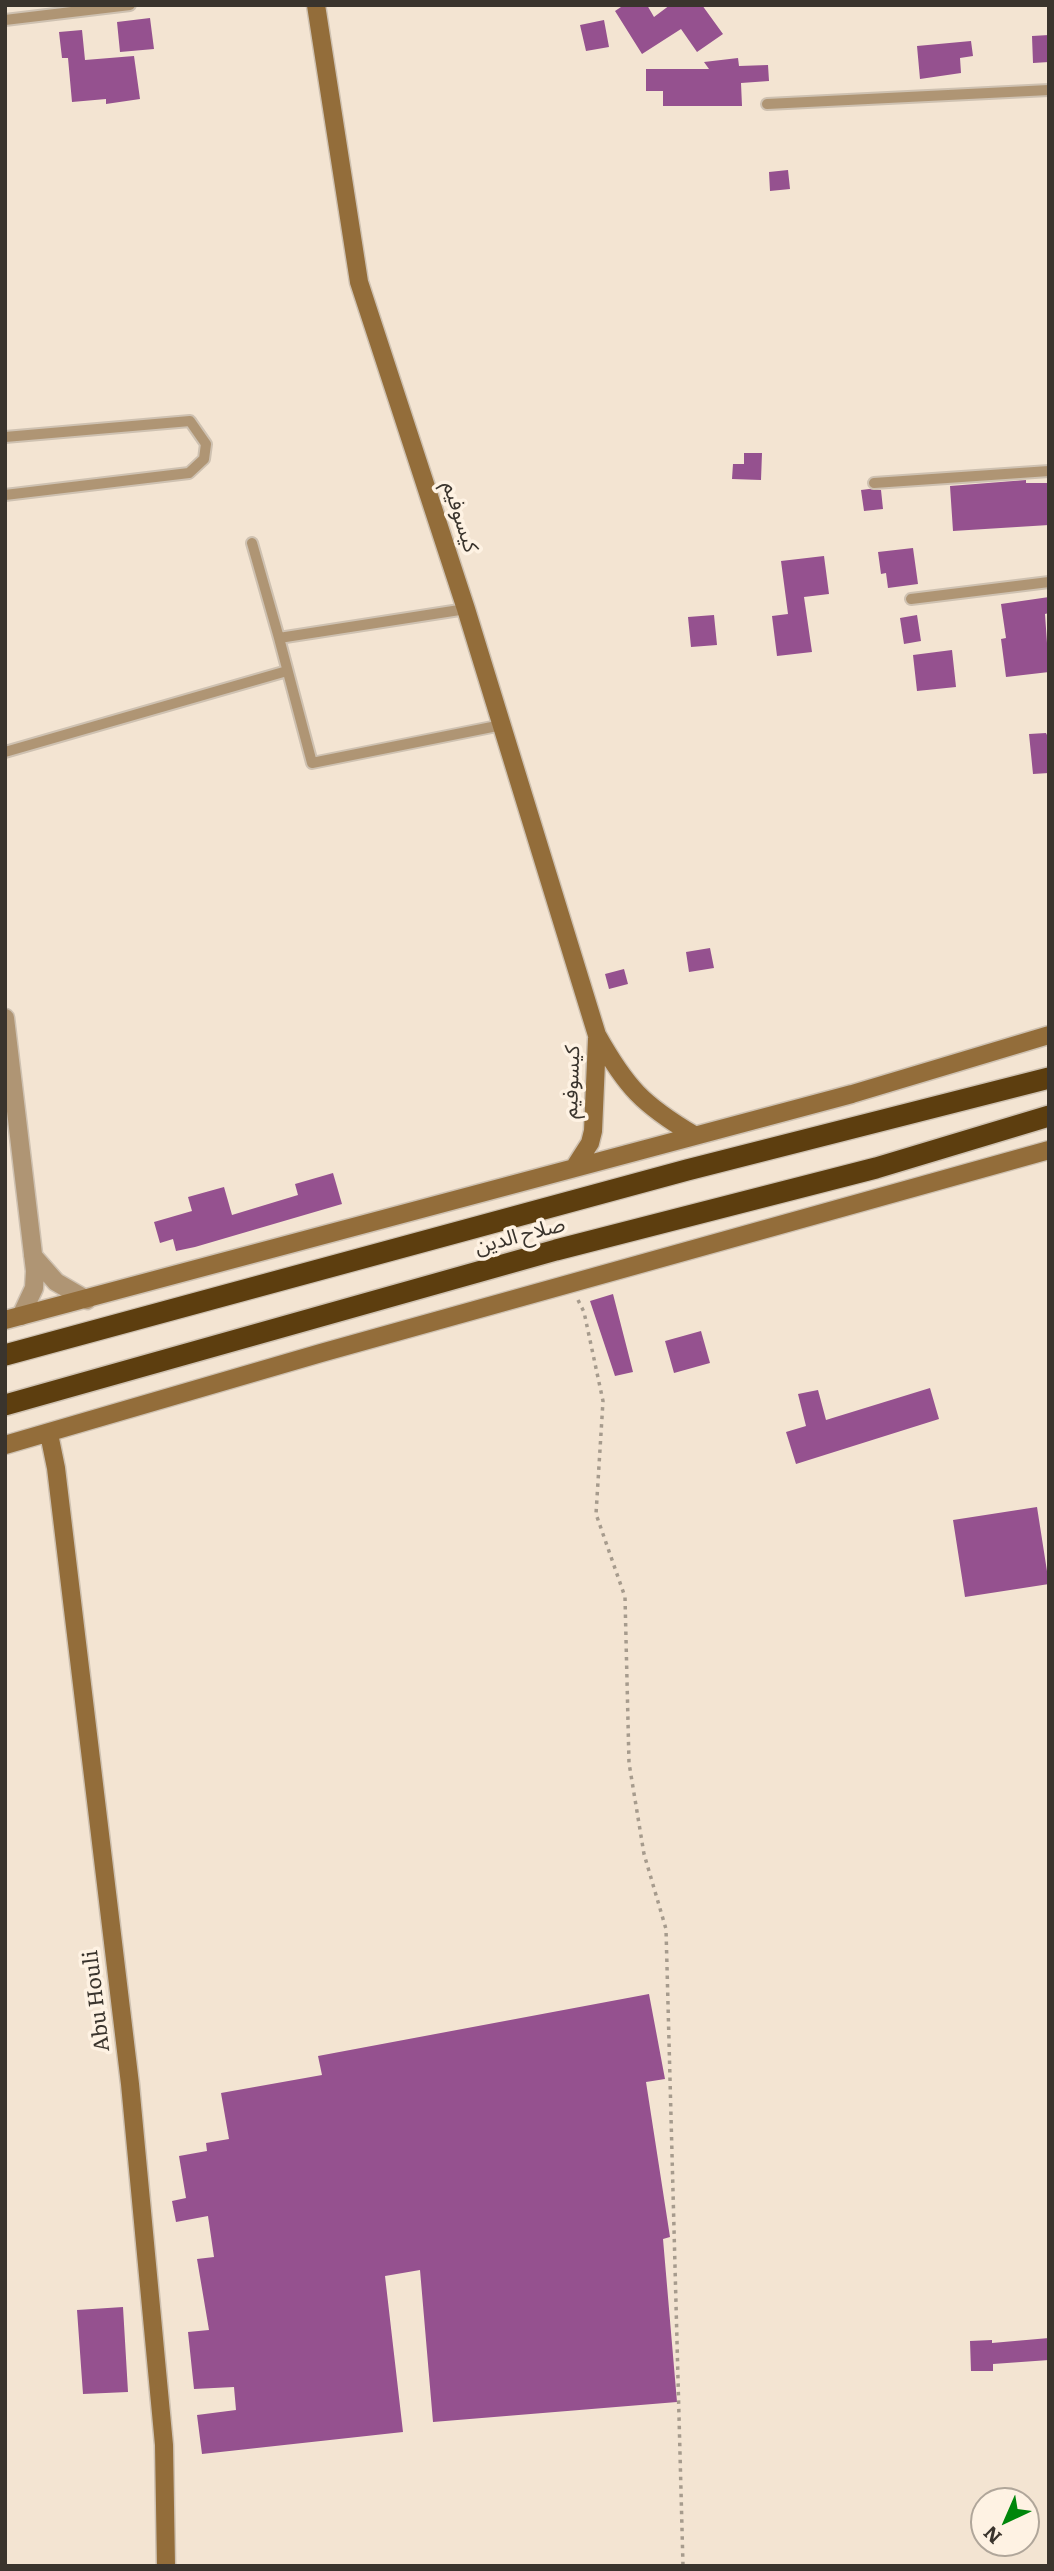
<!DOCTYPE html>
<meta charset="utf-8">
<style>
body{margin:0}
#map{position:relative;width:1054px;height:2571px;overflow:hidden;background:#f3e4d2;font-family:Literata,serif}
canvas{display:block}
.frame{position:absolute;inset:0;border:7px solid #3a342d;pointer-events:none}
.north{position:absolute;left:970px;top:2487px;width:70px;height:70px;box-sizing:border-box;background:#fef2e3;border:2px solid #b0a69a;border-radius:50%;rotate:224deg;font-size:19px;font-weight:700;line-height:28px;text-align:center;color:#3a342d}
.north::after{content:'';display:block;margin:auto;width:24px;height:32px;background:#00860b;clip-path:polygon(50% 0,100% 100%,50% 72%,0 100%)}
</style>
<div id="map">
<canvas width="1054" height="2571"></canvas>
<div class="frame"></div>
<div class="north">N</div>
</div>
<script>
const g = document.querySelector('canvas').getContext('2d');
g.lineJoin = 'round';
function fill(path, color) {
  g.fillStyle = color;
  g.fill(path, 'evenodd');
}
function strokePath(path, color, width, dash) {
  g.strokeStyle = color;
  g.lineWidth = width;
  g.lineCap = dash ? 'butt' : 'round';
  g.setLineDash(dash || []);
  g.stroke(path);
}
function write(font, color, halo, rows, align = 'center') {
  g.font = font + ' Literata,"Noto Sans Arabic",serif';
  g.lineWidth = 7;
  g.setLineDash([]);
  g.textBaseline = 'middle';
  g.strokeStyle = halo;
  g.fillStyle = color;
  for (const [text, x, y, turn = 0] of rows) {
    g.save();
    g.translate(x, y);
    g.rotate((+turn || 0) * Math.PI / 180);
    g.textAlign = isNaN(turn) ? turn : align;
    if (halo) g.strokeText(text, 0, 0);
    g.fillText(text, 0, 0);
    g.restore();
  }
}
fill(new Path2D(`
 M624 5H647L654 17 670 5H702L723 34 697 52 681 29 642 54 615 11Z
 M150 18 154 49 120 52 117 22Z
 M604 20 609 47 586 51 580 25Z
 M82 30 85 60 134 56 140 99 106 104V99L72 102 68 58H62L59 32Z
 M1049 35V62L1033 63 1032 36Z
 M971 41 973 56 960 58 961 73 920 79 917 46Z
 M738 58 739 66 768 65 769 81 741 83 742 106H663V91H646V69H709L704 62Z
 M788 170 790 189 770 191 769 172Z
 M744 453H762L761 480 732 479 733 464H744Z
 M1026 480V483H1049V525L953 531 950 486Z
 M869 489 881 490 883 509 864 511 861 490Z
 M913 548 918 584 888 588 886 573 881 574 878 552Z
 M824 556 829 594 804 597 812 652 777 656 772 616 788 614 781 561Z
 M1049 597V613L1045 614 1049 672 1006 677 1001 639 1006 638 1001 604Z
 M714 615 717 645 691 647 688 617Z
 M917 615 921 641 904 644 900 618Z
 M952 650 956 687 917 691 913 655Z
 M1046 733 1049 739V773L1033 774 1029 734Z
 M710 948 714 968 689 972 686 952Z
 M624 969 628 984 609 989 605 974Z
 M333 1173 342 1204 195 1247 176 1251 173 1239 160 1243 154 1222 192 1211 188 1197 224 1187 232 1215 298 1195 295 1184Z
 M613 1294 633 1372 615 1376 590 1301Z
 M701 1331 710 1363 674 1373 665 1341Z
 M930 1388 939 1419 796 1464 786 1432 806 1426 798 1394 818 1390 826 1420Z
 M1037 1507 1049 1584 965 1597 953 1520Z
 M649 1994 665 2079 646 2082 670 2237 663 2239 677 2402 433 2422 420 2270 385 2276 403 2432 202 2454 197 2415 236 2410 234 2387 194 2389 188 2332 209 2330 197 2259 214 2257 208 2216 176 2222 172 2201 186 2198 179 2156 207 2151 206 2143 229 2139 221 2093 322 2075 318 2056Z
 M123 2307 128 2392 83 2394 77 2310Z
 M1049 2338V2360L993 2364V2371H971L970 2341 992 2340V2343Z`), '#95518f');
const lane = new Path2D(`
 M5 20 130 5
 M767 104 1049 90
 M5 437 190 421 206 444 204 459 189 473 5 495
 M874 483 1049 471
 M252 543 279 638 466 609
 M911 599 1049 582
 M279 638 312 763 502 725
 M5 752 287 671`);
const street = new Path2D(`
 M5 1018 35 1271 34 1288 21 1316
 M33 1256 56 1282 87 1300`);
const secondary = new Path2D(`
 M316 5 359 282 466 609 597 1035C626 1087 643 1105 694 1135
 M574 1168 590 1143 593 1131 597 1039
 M5 1320 852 1094 1049 1035
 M49 1434 56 1468 130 2084 164 2445 166 2566
 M5 1445 321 1353 1049 1150`);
const highway = new Path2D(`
 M5 1355 687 1170 1049 1078
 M5 1405 556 1250 876 1168 1049 1116`);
strokePath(lane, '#cec1b1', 14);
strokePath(street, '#cec1b1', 21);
strokePath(secondary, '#cec1b1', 21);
strokePath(highway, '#cec1b1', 24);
strokePath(new Path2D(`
 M578 1300 584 1312 603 1401 596 1514 625 1597 629 1763 644 1854 666 1929 683 2566`), '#a69b8d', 3.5, [3.5, 5]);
strokePath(lane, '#af9574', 10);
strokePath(street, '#af9574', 18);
strokePath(secondary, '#936d3a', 18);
strokePath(highway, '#5d3e0f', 21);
write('21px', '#3a342d', '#fef2e3', [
 ["كيسوفيم",460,517,72],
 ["كيسوفيم",572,1082,-88],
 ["صلاح الدين",520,1236,-15],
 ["Abu Houli",97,2001,-97]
]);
</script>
